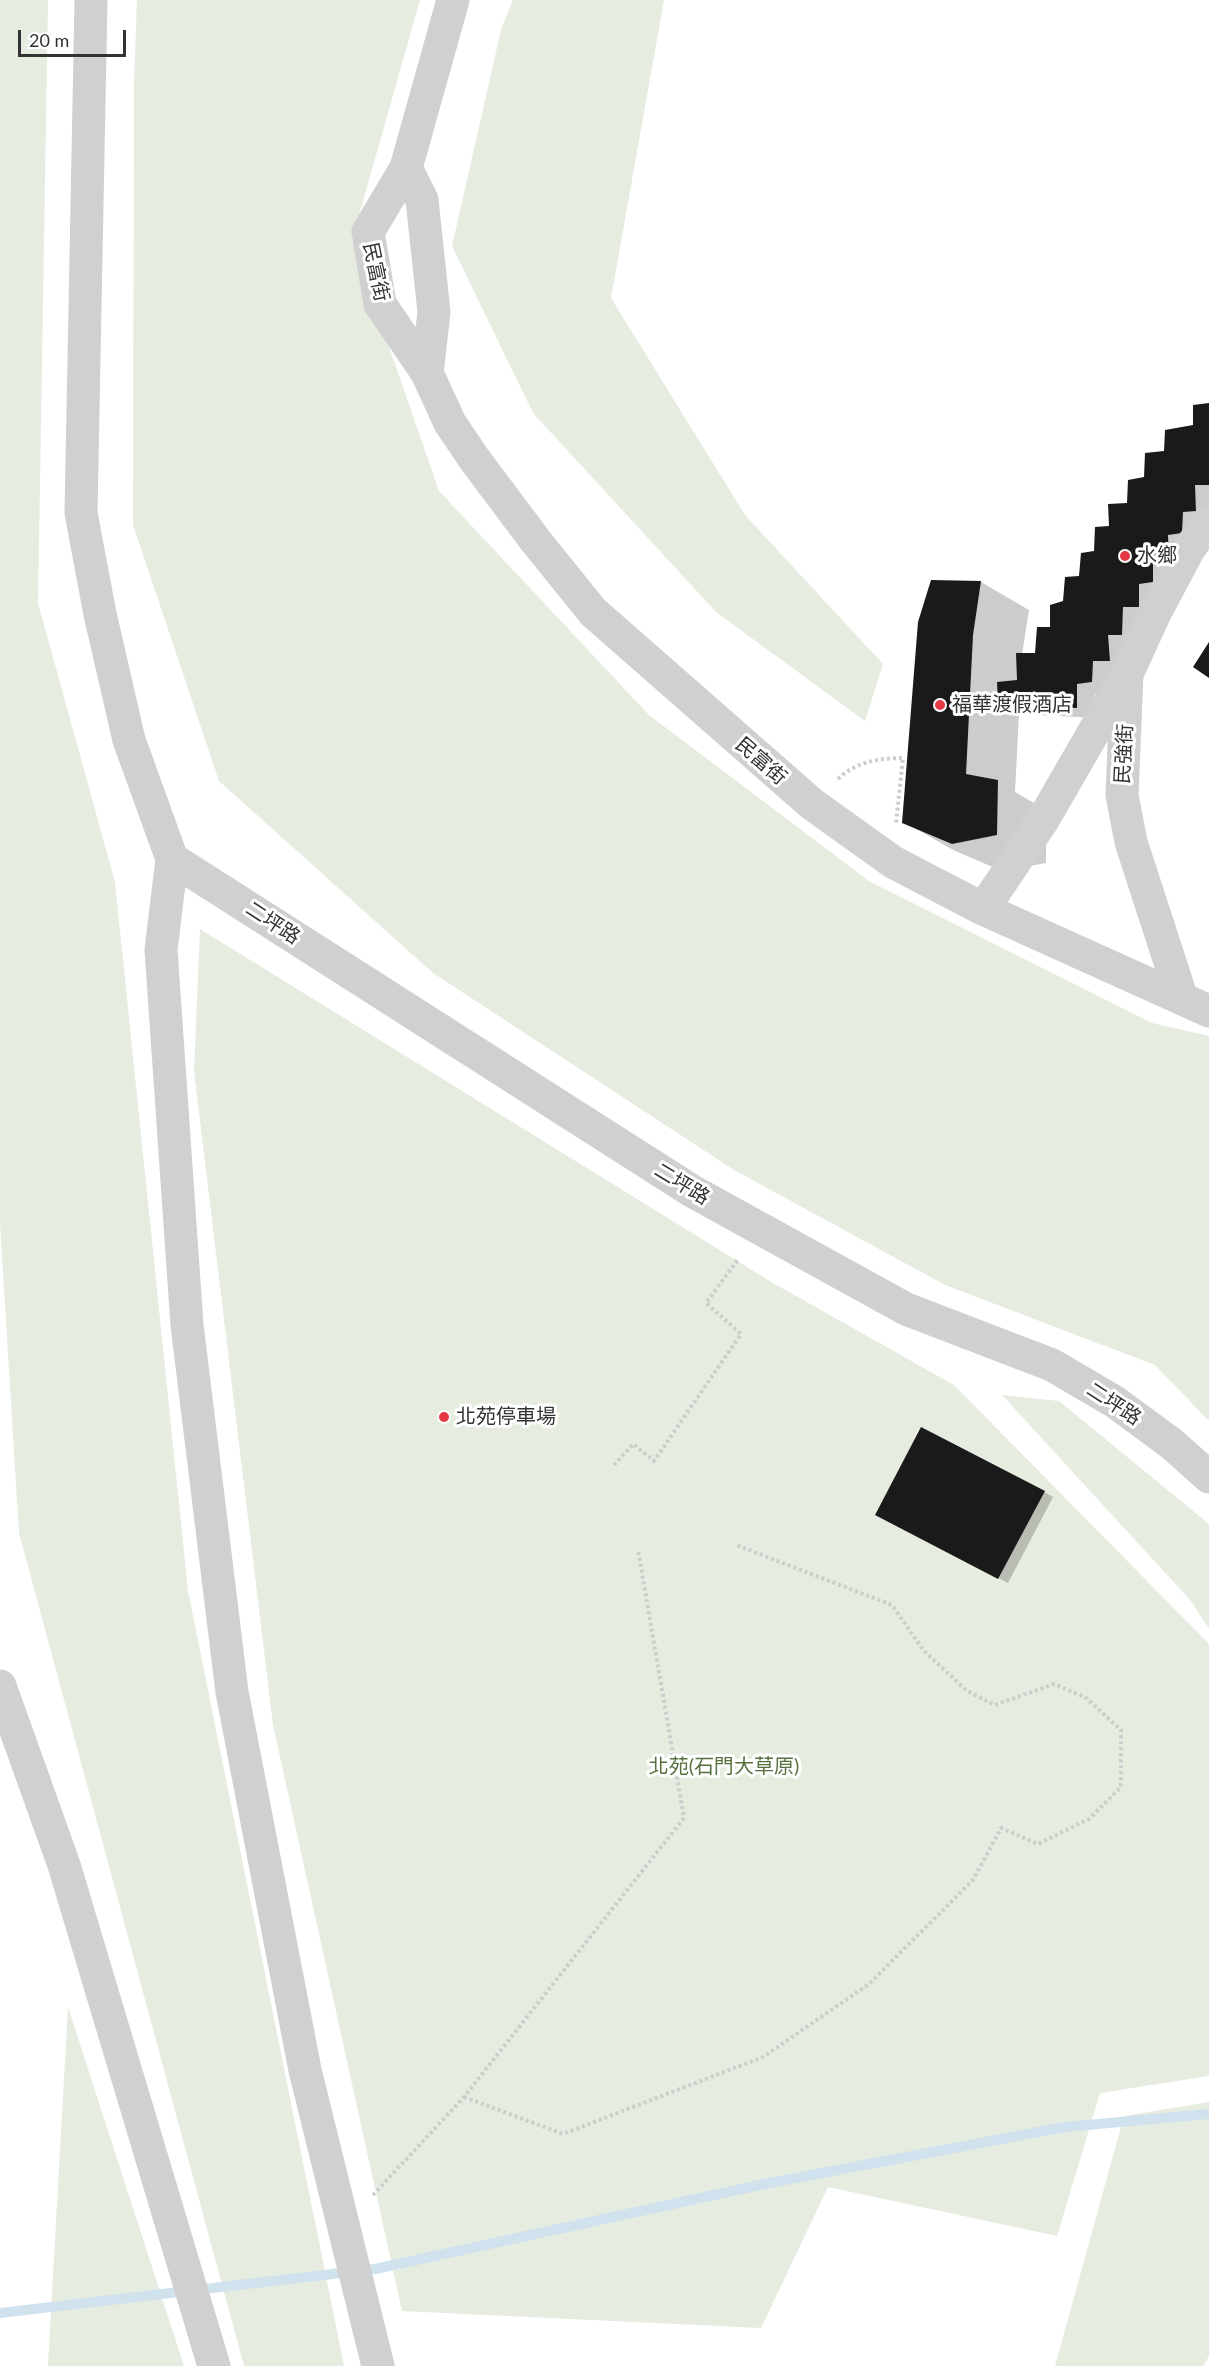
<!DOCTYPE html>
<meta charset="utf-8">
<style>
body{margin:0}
#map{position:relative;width:1209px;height:2366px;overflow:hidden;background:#fff;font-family:Lato,sans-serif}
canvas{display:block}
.scale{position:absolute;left:18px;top:30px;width:108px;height:27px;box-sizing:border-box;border:3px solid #333;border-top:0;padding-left:8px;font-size:18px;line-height:21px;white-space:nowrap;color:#333;-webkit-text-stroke:4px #fff;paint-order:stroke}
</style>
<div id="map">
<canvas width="1209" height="2366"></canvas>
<div class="scale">20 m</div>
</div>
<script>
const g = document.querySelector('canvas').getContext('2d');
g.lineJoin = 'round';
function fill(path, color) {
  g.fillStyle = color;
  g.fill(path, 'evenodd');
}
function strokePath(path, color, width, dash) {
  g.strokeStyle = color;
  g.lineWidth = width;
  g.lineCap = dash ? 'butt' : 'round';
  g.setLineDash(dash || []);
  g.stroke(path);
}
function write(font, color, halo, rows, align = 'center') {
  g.font = font + ' Lato,"Noto Sans TC",sans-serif';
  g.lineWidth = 6;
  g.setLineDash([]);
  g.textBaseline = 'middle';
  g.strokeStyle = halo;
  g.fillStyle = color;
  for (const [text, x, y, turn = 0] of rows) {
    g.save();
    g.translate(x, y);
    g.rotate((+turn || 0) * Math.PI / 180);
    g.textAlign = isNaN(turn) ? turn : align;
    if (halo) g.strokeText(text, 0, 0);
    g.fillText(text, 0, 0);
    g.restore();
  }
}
fill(new Path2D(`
 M0 0H48L38 603 115 882 188 1591 344 2366H244L19 1533 0 1224Z
 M137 0H420L352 240 439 491 649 715 869 881 1152 1023 1209 1036V1421L1155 1365 945 1285 734 1170 433 973 219 781 133 525 134 83Z
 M513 0H664L611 298 745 515 883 664 865 721 716 612 533 413 452 246 501 30Z
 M200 929 773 1283 954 1385 1209 1644V2076L1100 2093 1057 2236 828 2187 761 2328 402 2311 273 1725 194 1071Z
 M1002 1395 1059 1401 1209 1524V1629L1191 1601Z
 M68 2007 184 2366H48Z
 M1209 2102V2356L1203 2366H1055L1124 2116Z`), '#e6ecdf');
fill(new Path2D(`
 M1209 405V521L1111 693 1095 695V718L1019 714 1015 792 1046 810V863L1002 871 953 850 904 822 932 582H981L1029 610 1022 655H1037L1064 603 1110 527 1165 452 1195 427Z
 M1044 1492 1053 1497 1008 1583 886 1520Z`), '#0003');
strokePath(new Path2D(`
 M0 2313 375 2269 769 2183 1065 2127 1209 2114`), '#cfe2ee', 10);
fill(new Path2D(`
 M1209 403V485H1195L1196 511 1183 512 1182 533 1168 535 1169 560H1153V582L1139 584V607H1123L1122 635H1108L1110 661H1093L1092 682 1077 684V708L998 704 997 682 1017 680 1016 653H1035L1037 627H1050V605L1063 601 1065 577 1079 576 1081 553 1094 551 1095 527 1109 526 1108 504 1127 503 1128 480 1144 477 1145 453 1164 451 1165 430 1193 425V405Z
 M931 580 981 581 973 635 966 774 998 780 997 835 952 844 902 823 918 622Z
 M1209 642V678L1193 667Z
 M921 1427 1045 1491 998 1579 875 1515Z`), '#1a1a1a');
strokePath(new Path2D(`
 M838 779C855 762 880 758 903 758L896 823
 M614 1465 633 1444 654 1461 741 1334 706 1303 739 1258
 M464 2097 563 2134 763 2057 869 1984 973 1880 1001 1828 1038 1844 1089 1819 1121 1787V1730L1085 1697 1054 1684 995 1705 967 1691 924 1651 892 1605 736 1545
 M373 2195 464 2097 684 1818 638 1550`), '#cdcdcd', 4, [3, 3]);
strokePath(new Path2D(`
 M91 0 81 513 100 614 129 740 172 859 161 950 187 1325 232 1692 305 2070 378 2366
 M453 0 406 168 368 232 380 304 427 373 450 423 475 460 535 540 593 612 812 804 893 862 983 909 1209 1011
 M406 168 422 200 434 312 427 373
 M172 859 692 1191 906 1309 1052 1365 1115 1402 1172 1444 1209 1477
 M983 909 1043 820 1126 676
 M1182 999 1131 842 1122 795 1127 674 1155 613 1189 549 1209 521
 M0 1686 64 1865 214 2366`), '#d0d0d0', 33);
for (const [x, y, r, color] of [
 [1125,556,6,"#e63946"],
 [940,705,6,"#e63946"],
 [444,1417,6,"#e63946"]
]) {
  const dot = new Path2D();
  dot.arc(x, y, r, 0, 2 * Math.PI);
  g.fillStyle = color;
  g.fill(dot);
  strokePath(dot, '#fff', 2);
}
write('20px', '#333', '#fff', [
 ["民富街",376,272,78],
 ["民強街",1124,754,-87],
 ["民富街",761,761,41],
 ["二坪路",273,923,33],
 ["二坪路",682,1184,31],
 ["二坪路",1114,1404,33]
]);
write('20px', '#333', '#fff', [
 ["水鄉",1137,556],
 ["福華渡假酒店",952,705],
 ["北苑停車場",456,1417]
], 'left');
write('20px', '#56703f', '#fff', [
 ["北苑(石門大草原)",724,1767]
]);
</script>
